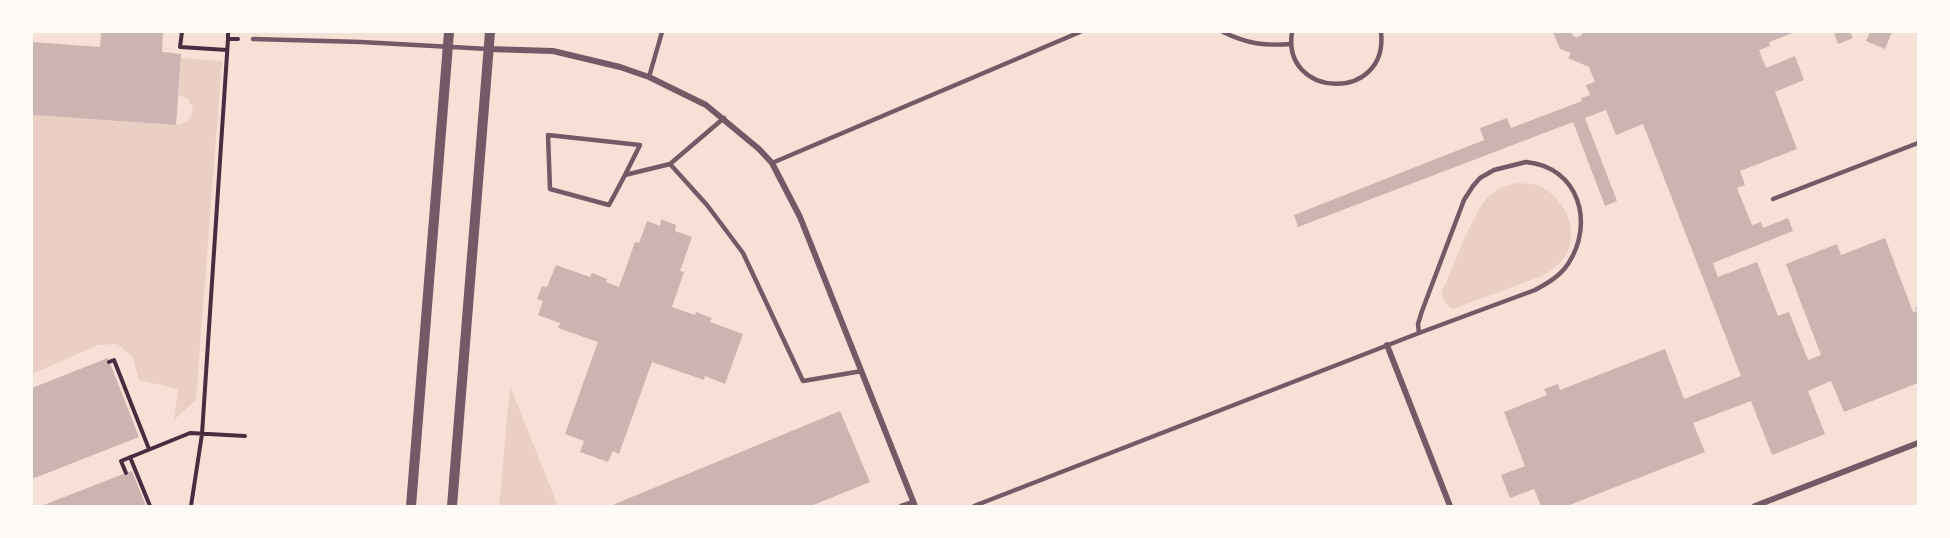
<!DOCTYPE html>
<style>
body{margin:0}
#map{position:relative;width:1950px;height:538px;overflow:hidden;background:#f7e1d7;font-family:Bitter,serif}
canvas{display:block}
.frame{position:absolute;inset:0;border:33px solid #fffaf5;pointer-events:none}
</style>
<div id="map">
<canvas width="1950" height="538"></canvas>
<div class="frame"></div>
</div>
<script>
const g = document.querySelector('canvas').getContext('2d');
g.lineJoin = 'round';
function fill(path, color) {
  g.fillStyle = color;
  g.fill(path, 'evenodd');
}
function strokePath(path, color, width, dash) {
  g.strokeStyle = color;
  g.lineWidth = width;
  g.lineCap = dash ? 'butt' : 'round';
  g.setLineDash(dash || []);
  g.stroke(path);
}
fill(new Path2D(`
 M181 58 222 61 196 400 174 420 178 389 139 380 132 356 117 344 98 345 32 374V115L176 125C188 123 191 119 193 108L188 99 178 95Z
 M1518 183C1524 184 1531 183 1537 185 1564 195 1582 232 1564 258 1558 266 1550 271 1542 276L1453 309C1445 305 1443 301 1442 292 1451 272 1474 209 1489 196 1498 188 1507 185 1518 183Z
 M510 386 558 506H499Z`), '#ebcfc5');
fill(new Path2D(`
 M101 32H163L162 52 181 54 176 125 32 115V42L100 47Z
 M1553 32H1571L1572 35 1578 38V36H1581L1583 32H1795L1769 42 1770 46 1759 50 1766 68 1795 56 1804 80 1775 92 1797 149 1740 171 1745 185 1737 188 1752 225 1761 222 1763 228 1788 218 1793 231 1713 263 1718 277 1757 262 1778 316 1789 312 1808 360 1821 355 1786 264 1837 244 1841 255 1885 238 1913 312 1918 311 1915 308 1918 307V383L1844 412 1831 381 1808 391 1825 434 1772 455 1751 401 1693 423 1705 452 1567 506H1541L1534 489 1510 498 1501 475 1525 466 1504 412 1547 395 1544 389 1558 384 1560 390 1665 349 1684 399 1741 376 1643 124 1616 135 1606 110 1585 118 1617 201 1605 206 1573 122 1298 227 1294 215 1484 140 1480 128 1507 118 1511 128 1582 101 1581 98 1590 95 1586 85 1595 82 1589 67 1568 58 1571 53 1560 49Z
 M1837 32H1850L1853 38 1838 44 1834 33Z
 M1870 32H1892L1885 49 1866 41Z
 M661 219 676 225 675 231 692 237 680 271 684 272 672 307 695 315 696 312 712 318 710 322 743 334 725 384 705 376 704 380 652 362 619 454 613 451 608 462 580 452 584 441 565 434 598 342 558 328 560 323 538 315 543 301 537 299 542 286 547 287 556 265 590 277 592 273 607 279 606 282 619 287 635 242 639 243 647 221 660 226Z
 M108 358 139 437 32 479V388Z
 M840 411 870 482 811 506H610Z
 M132 471 146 506H41L126 473Z`), '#ccb4b1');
strokePath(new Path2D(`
 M182 32 180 47 227 50
 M228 32V39H238
 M109 362 114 360 149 449
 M130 457 150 506
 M126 473 121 461 190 433 245 436
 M191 506 202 434 228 39`), '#4a2c40', 4);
strokePath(new Path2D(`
 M1223 32C1248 44 1264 46 1291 44
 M1292 32C1281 99 1389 103 1381 32
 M253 39 361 42 488 49
 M649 77 662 32
 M1526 162C1579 167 1595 223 1568 264 1560 276 1548 283 1535 290L1419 333 1418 324 1422 311 1464 200 1473 186 1480 178 1494 170Z
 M772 163 1080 32
 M670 164 707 205 743 253 803 381 862 371
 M625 175 609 205 550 189 548 135 640 145 625 175 670 164 724 118
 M1773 199 1918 143
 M901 506 913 502
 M974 506 1419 333`), '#755966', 4.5);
strokePath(new Path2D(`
 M488 49 553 51 620 67 649 77 706 105 759 149 772 163 800 217 915 506
 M1387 345 1450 506
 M1755 506 1918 443`), '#755966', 6);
strokePath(new Path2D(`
 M411 506 449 32
 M452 506 490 32`), '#755966', 10);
</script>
